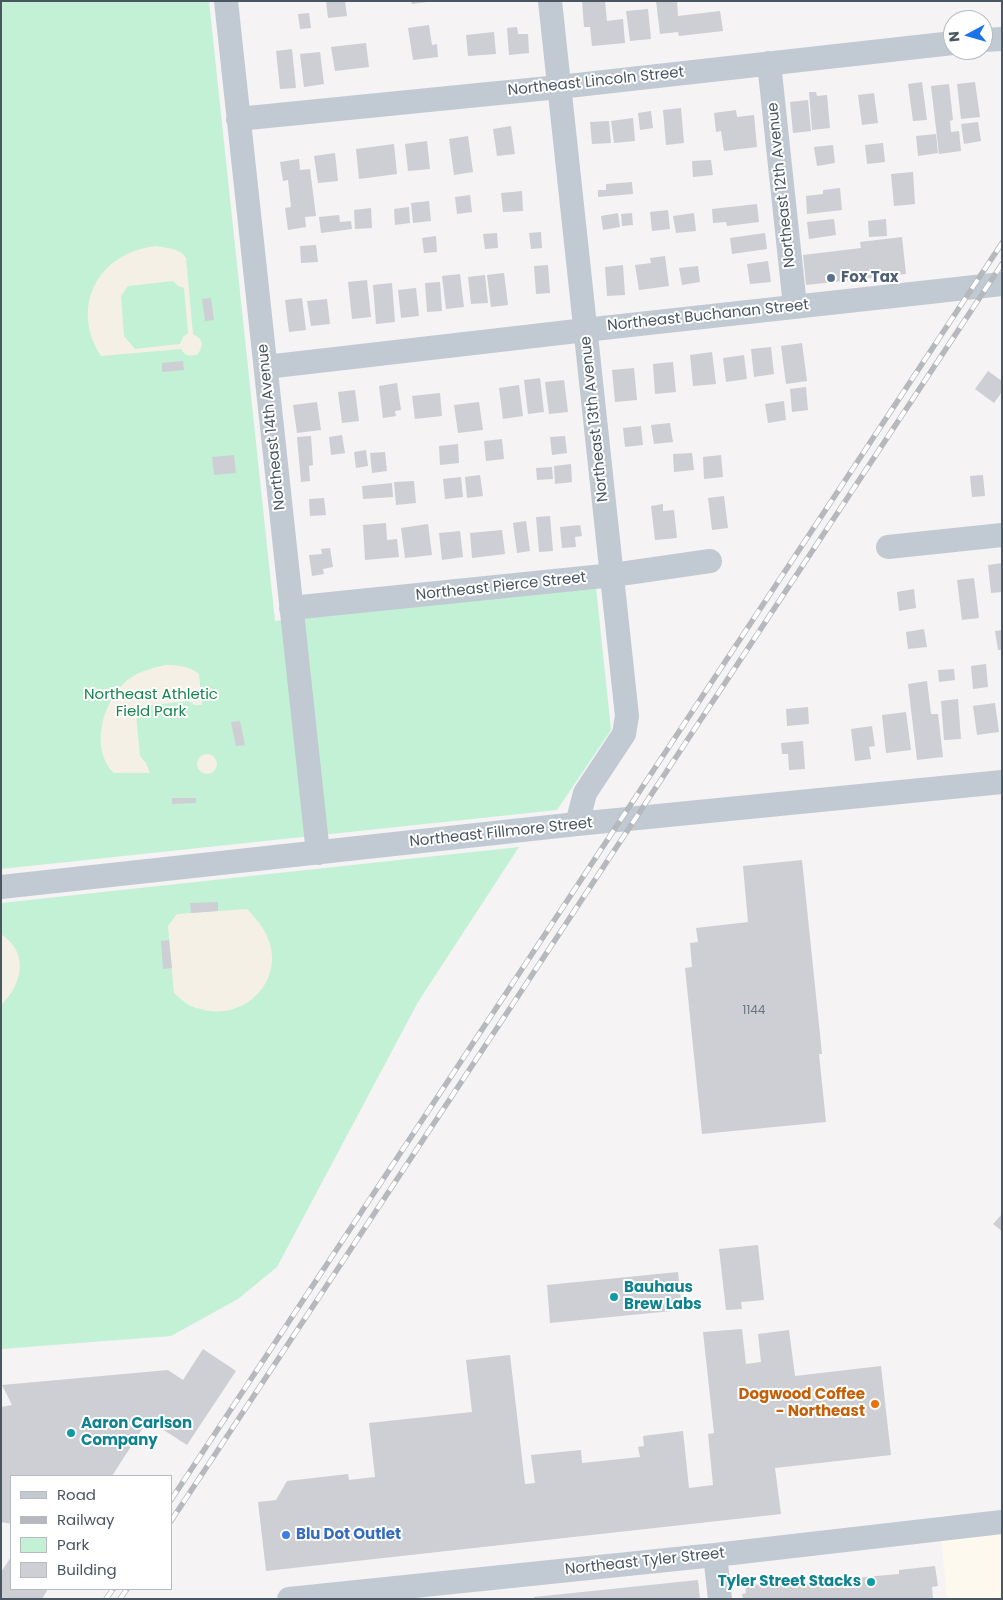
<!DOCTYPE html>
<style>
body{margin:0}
#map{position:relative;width:1003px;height:1600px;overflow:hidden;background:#f5f3f3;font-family:Poppins,sans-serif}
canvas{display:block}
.frame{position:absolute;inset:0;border:2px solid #4a5661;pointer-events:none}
.legend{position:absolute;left:10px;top:1475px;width:162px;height:115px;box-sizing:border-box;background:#fff;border:1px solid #b7bbc0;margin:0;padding:6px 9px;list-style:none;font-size:15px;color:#4a5661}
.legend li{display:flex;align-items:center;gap:10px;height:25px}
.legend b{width:25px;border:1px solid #b7bbc0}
.north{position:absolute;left:943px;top:10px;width:50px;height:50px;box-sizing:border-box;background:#fff;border:1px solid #b7bbc0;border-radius:50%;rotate:264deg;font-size:14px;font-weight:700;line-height:20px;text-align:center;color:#4a5661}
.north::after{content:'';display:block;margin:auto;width:18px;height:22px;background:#1a73e8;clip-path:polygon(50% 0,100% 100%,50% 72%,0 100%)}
</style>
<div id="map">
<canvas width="1003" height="1600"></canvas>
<div class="frame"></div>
<ul class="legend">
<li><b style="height:6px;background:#c1cad2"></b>Road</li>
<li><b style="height:6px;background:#b5b8bd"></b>Railway</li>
<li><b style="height:14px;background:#c3f1d5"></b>Park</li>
<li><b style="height:14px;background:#cdcfd5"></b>Building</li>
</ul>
<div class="north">N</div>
</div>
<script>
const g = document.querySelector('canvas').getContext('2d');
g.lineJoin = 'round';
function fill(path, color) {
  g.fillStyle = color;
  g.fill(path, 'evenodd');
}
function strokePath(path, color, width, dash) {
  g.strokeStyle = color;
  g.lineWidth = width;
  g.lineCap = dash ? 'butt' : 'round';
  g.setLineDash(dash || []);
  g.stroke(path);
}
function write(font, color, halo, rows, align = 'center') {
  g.font = font + ' Poppins,sans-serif';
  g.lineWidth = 4;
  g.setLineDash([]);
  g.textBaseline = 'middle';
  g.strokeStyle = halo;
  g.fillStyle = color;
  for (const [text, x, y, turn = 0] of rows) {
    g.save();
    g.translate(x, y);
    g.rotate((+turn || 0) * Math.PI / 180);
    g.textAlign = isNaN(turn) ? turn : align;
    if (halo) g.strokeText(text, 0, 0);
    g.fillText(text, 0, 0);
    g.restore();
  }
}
fill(new Path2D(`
 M1002 1533V1599H947L941 1539Z`), '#fdf9ef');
fill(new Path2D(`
 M1 1H209L275 621 596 587 611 730 557 810 1 869Z
 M519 847 418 1002 277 1267 238 1299 171 1336 1 1349V903Z`), '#c3f1d5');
fill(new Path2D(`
 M156 246C166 248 180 248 186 258L193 334C204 339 204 346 197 355 189 356 185 356 181 349L101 356C69 306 99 252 156 246ZM173 281 178 286 184 288 188 333 183 337 180 344 135 349 124 336 121 296 128 286Z
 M165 665C178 665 189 666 199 674L202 705H194L189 701 142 706 136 714 140 756 146 763 150 773H114C89 749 103 698 129 679 140 671 153 668 165 665Z
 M197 764a10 10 0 1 1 20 0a10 10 0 1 1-20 0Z
 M247 909C260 922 271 937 272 956 273 993 238 1018 204 1010 199 1008 193 1008 189 1005 184 1002 179 997 174 993L168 926 177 914Z
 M1 934C30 953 22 985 1 1005Z`), '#f5f0e5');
fill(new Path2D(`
 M326 1H345L347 16 328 18Z
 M411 1H426L427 2 412 4Z
 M582 1H605L607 21 623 19 625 43 592 46 590 27H584Z
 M656 1H677L678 16 720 11 723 31 679 36 678 32 660 34Z
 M648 9 651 39 630 41 626 11Z
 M309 13 311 28 300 29 298 14Z
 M429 25 432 45 437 44 438 57 413 60 408 28Z
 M517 27 518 34H528L529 53 509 55 507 28Z
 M494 32 496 54 468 56 466 35Z
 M366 43 369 67 335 71 331 47Z
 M292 49 296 88 280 89 276 51Z
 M320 52 324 84 304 87 300 54Z
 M922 82 927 120 913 121 908 84Z
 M975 82 980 117 961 119 957 84Z
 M949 84 953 120 950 121 951 132 959 131 961 151 939 154 931 86Z
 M809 92H816L817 96 827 95 830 128 812 130Z
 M874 93 878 123 862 125 858 95Z
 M808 100 811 131 793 133 790 102Z
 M681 108 684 143 666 145 663 110Z
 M736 110 737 117 754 115 757 147 724 151 721 131 716 132 714 113Z
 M651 111 653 128 640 130 638 113Z
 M633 118 635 141 614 143 611 121Z
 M609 121 611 143 592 144 590 122Z
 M978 122 981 141 964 144 961 124Z
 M511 126 515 154 497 156 493 129Z
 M936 134 938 153 918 156 916 136Z
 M468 136 473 172 454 175 449 139Z
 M427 141 430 169 408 171 405 144Z
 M883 143 885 162 867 164 865 145Z
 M394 144 397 174 359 179 356 149Z
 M833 145 835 163 817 166 814 147Z
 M335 153 338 181 318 183 314 156Z
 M299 159 300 170 310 169 316 216 305 217 306 227 288 230 285 208 291 207 288 180 283 181 280 162Z
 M711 160 713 175 693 177 692 161Z
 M913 172 915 204 894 206 891 174Z
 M632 182 633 194 598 197V190H606V184Z
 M840 188 842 210 807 214 806 196 823 194V190Z
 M522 191 523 211 503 212 501 193Z
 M470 195 472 212 457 214 455 197Z
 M429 201 431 221 413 223 411 203Z
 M757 204 759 222 727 226 726 222 713 223 712 209Z
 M409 207 410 223 395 225 394 209Z
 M371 208 372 228 355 229 354 210Z
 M668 210 670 229 652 231 650 212Z
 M618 213 620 227 603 230 601 216Z
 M632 213 633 225 622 226 621 214Z
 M694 213 696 231 676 233 673 216Z
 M339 215 340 222 351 221 352 229 321 233 319 217Z
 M834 219 836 235 809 239 807 222Z
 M886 219 887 236 869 237 868 221Z
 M541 232 542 248 531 249 529 233Z
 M497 233 498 248 485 249 483 234Z
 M765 233 767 249 732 254 730 238Z
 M436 236 437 252 424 253 422 238Z
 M902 237 906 274 806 285 803 255 861 248 860 242Z
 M316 245 318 262 301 263 300 246Z
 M665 256 669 286 639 290 635 265 651 263 650 258Z
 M768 261 771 282 750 284 747 264Z
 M548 265 550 293 536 294 534 266Z
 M623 265 625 295 607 296 605 267Z
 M698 266 700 282 682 285 679 268Z
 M504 273 508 305 491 307 487 275Z
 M460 274 464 307 446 309 442 276Z
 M485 275 488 303 471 304 468 277Z
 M367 280 371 317 352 319 348 282Z
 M440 282 442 311 427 312 425 283Z
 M392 283 395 322 376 324 373 285Z
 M416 288 419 316 401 318 398 290Z
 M211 298 214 320 205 321 202 299Z
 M302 298 306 330 289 332 285 300Z
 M327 299 330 324 311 326 307 301Z
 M802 343 807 381 786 384 781 346Z
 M771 347 774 374 754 377 751 349Z
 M712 352 716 384 693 386 690 355Z
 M744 355 747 379 726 382 723 358Z
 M183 361 184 370 162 372V363Z
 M673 362 676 392 655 394 653 364Z
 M634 368 637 400 615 402 612 370Z
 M988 371 1002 381V392L994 403 975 389Z
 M540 378 544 412 528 414 524 380Z
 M564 380 568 412 549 414 545 382Z
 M397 383 401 410 395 411 396 416 383 418 379 386Z
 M519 385 523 416 503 419 499 388Z
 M806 387 808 410 792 412 790 389Z
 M355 390 359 421 342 423 338 392Z
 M440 393 442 416 415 419 412 396Z
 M784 401 786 420 768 423 765 404Z
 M317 402 321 430 297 433 293 405Z
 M479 402 483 430 458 433 454 405Z
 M670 423 673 442 654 444 651 425Z
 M641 426 643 445 625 447 623 428Z
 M342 435 345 453 331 455 329 437Z
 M311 436 313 465 309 466 310 481 301 482 297 437Z
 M565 436 567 453 552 455 550 437Z
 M502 439 504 459 486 461 484 441Z
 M458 444 459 463 440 465 439 446Z
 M366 450 368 466 356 468 354 452Z
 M385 452 387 471 372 473 370 453Z
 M692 453 694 470 674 472 673 454Z
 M234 455 236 473 214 475 212 457Z
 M721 455 723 477 704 479 703 457Z
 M571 464 572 482 555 484 554 466Z
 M552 467 553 479 537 480 536 468Z
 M480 475 483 496 467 498 465 477Z
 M983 475 985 496 972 497 970 476Z
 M461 477 463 497 445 499 443 479Z
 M414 481 416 503 396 505 394 482Z
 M392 483 393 497 363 499 362 486Z
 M724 496 728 528 712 530 708 498Z
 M324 498 326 515 310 516 309 499Z
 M663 504V511L674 510 677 538 655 540 651 506Z
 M550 516 553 551 539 552 536 517Z
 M526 521 530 551 517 553 513 523Z
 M386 523 387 540 397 539 399 557 365 560 363 525Z
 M428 524 432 555 405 558 401 528Z
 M580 525 582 536 575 537 576 547 562 548 560 527Z
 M502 530 505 554 472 558 470 533Z
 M460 531 463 557 442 560 439 533Z
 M330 548 333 567 323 569 324 574 312 576 309 555 322 554 321 549Z
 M1002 563V592L991 593 988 565Z
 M974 578 979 618 962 620 957 580Z
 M914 589 916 608 899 611 897 592Z
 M924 629 927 647 908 649 906 632Z
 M1002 630V650H998L995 631Z
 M986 664 988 687 973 689 971 666Z
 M954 669 955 680 939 682 938 670Z
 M927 681 931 714H938L943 757 917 760 908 684Z
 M958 699 961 739 944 740 941 701Z
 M995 703 999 732 977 735 973 706Z
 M808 707 809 724 787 726 786 709Z
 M906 712 911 750 886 753 882 715Z
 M240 721 245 745 236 746 231 722Z
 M872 726 875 746 869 747 871 759 855 761 851 729Z
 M803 741 805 769 789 770 788 754H782L781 743Z
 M172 798H196V803L172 804Z
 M802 860 822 1054H819L826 1122 702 1134 685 968 692 967 690 943 698 942 696 928 748 922 743 866Z
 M218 902V911L191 913 190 903Z
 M169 940 172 968 163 969 161 941Z
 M1002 1214V1231L993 1224Z
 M758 1245 764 1300 741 1302 742 1309 726 1310 719 1249Z
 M678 1272 682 1310 550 1323 547 1285Z
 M742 1329 746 1364 761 1362 758 1334 789 1330 795 1376 881 1366 891 1455 775 1468 781 1514 266 1571 258 1502 276 1500 287 1481 348 1474 349 1480 375 1477 369 1423 472 1412 466 1360 510 1355 525 1484 535 1483 531 1455 581 1450 582 1463 640 1457 638 1447 644 1446 643 1436 683 1431 689 1488 713 1485 708 1434 714 1433 703 1332Z
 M203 1349 236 1371 187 1445 148 1420 112 1476H11V1524L1 1522V1407L12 1405 2 1385 168 1370 183 1380Z
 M11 1557V1589H48L42 1599H1V1572Z
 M935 1566 938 1586 932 1587 933 1599H743L742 1594 746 1593 745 1586 786 1581 787 1584 899 1574V1570Z
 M698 1580 700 1599H534V1597Z`), '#cdcfd5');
strokePath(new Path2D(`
 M226 1 318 853
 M550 1 627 716 624 734 585 793 577 824
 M983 40 1002 39
 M769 63 795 306
 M238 119 559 87 953 43
 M266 367 603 328 1002 284
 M888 547 1002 535
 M291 608 613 575 710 561
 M1 887 577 824 1002 782
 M715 1555 720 1599
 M289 1599 715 1555 1002 1522`), '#c1cad2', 24);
const rail = new Path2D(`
 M171 1500 1002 243
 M171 1521 1002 264
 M106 1599 113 1589
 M120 1599 127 1589`);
strokePath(rail, '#b5b8bd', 5.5);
strokePath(rail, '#fff', 4, [11]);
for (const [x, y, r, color] of [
 [831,278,5,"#5c6f8a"],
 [614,1297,5,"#0f9aa8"],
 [875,1404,5,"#e8710a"],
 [71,1433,5,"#0f9aa8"],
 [286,1535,5,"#3f7fe0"],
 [871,1582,5,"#0f9aa8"]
]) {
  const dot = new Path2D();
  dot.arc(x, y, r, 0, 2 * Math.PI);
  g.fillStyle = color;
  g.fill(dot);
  strokePath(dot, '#fff', 2);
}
write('12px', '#6b747e', null, [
 ["1144",754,1011]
]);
write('15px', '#4a5661', '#fff', [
 ["Northeast Lincoln Street",596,82,-6],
 ["Northeast 12th Avenue",782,185,-96],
 ["Northeast Buchanan Street",708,316,-6],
 ["Northeast 13th Avenue",595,419,-96],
 ["Northeast 14th Avenue",272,427,-96],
 ["Northeast Pierce Street",501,587,-6],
 ["Northeast Fillmore Street",501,833,-6],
 ["Northeast Tyler Street",645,1562,-6]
]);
write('bold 15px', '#4e5e75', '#fff', [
 ["Fox Tax",841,278]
], 'left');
write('15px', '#17864f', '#fff', [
 ["Northeast Athletic",151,695],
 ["Field Park",151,712]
]);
write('bold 15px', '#0d838f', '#fff', [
 ["Bauhaus",624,1288],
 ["Brew Labs",624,1305],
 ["Aaron Carlson",81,1424],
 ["Company",81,1441],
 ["Tyler Street Stacks",861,1582,"right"]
], 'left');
write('bold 15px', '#c56008', '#fff', [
 ["Dogwood Coffee",865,1395],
 ["- Northeast",865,1412]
], 'right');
write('bold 15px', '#366cbe', '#fff', [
 ["Blu Dot Outlet",296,1535]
], 'left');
</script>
